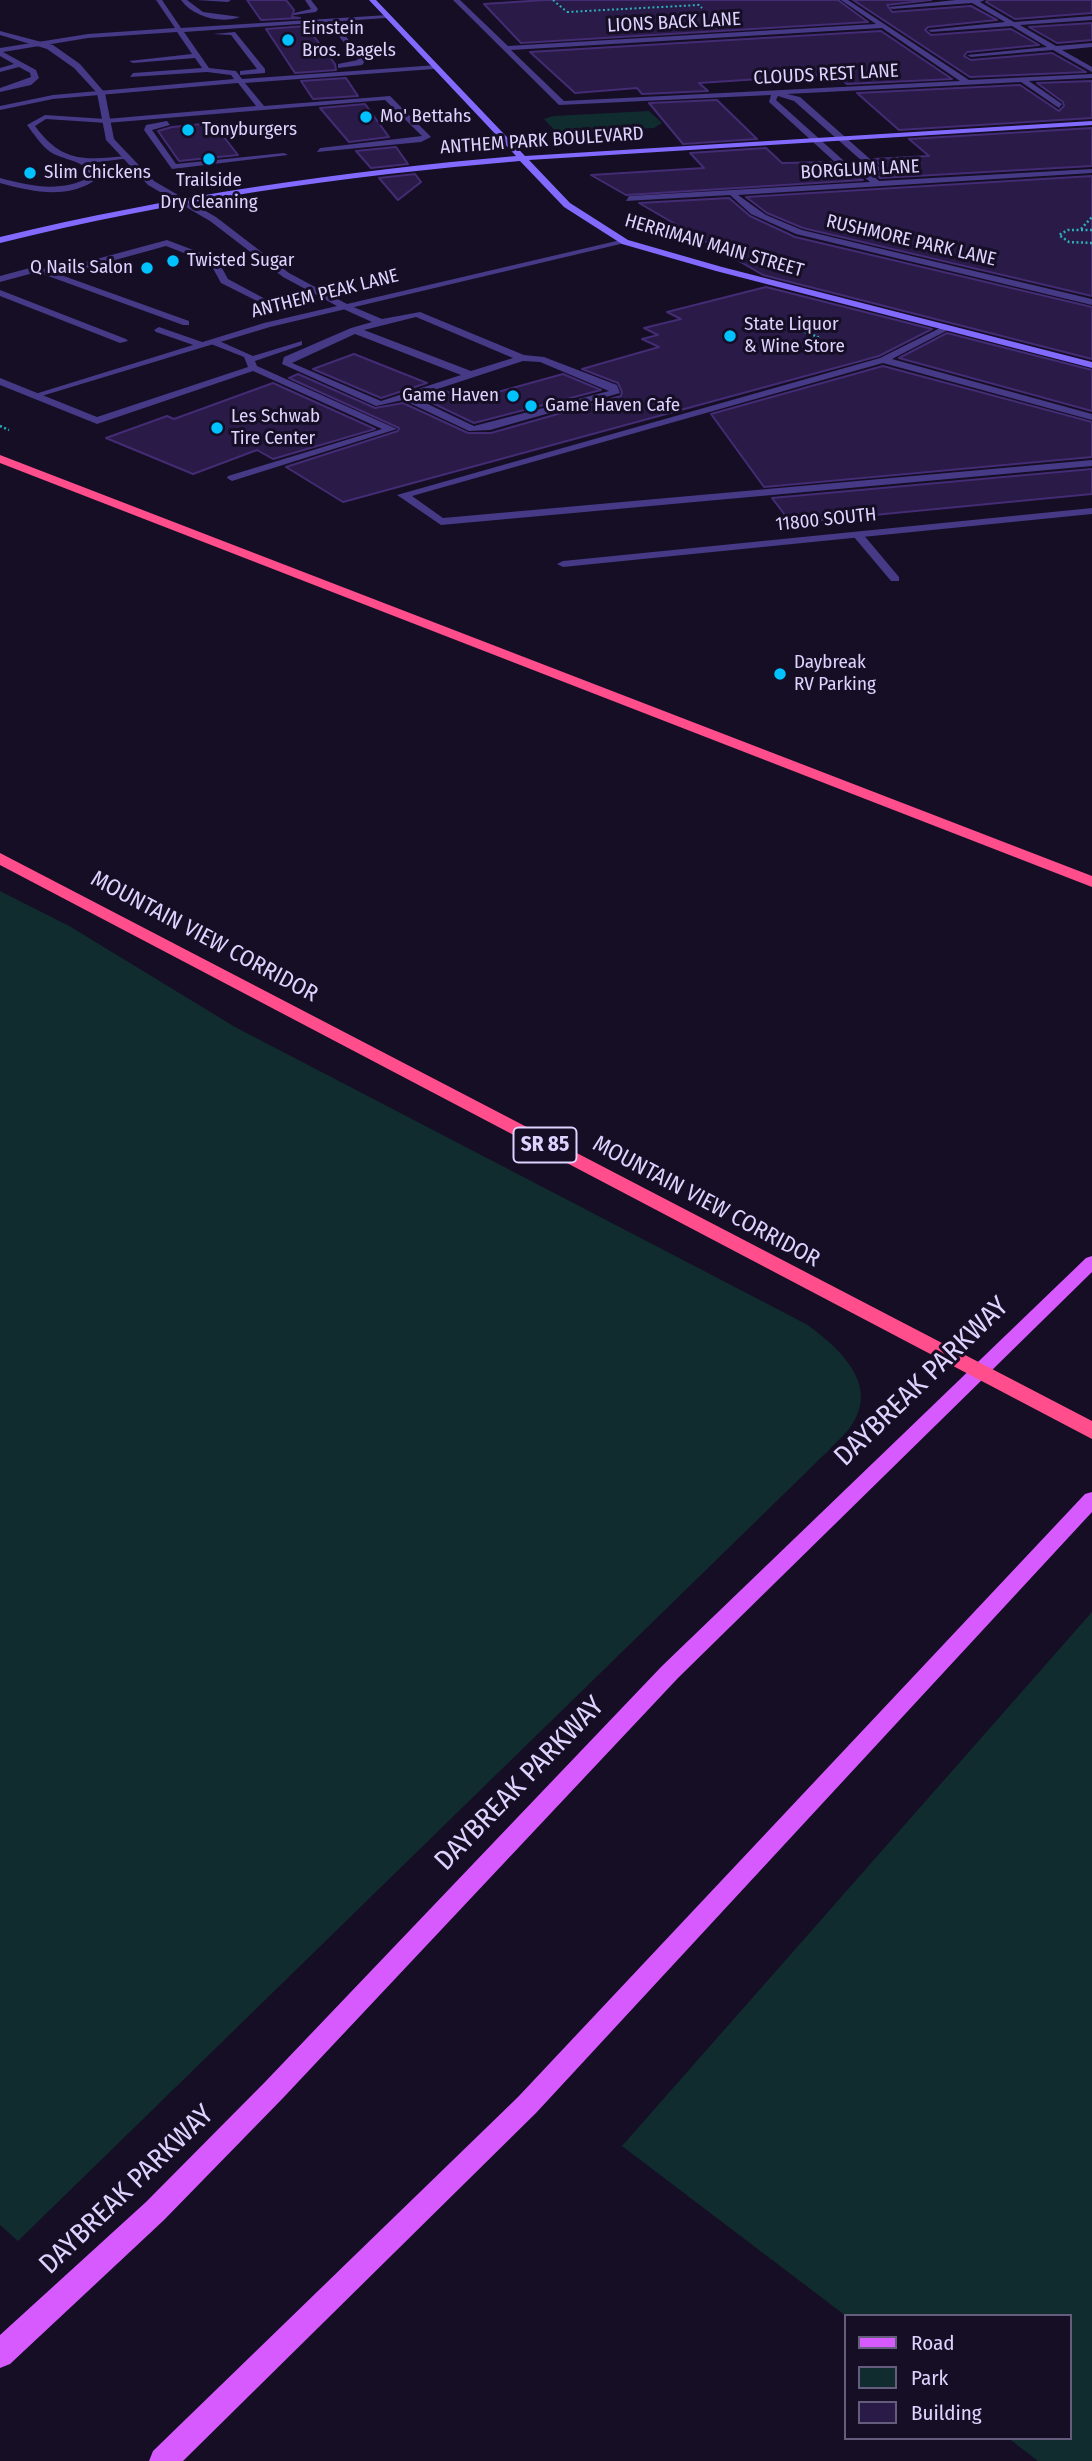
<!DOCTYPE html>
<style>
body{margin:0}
#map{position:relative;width:1092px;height:2461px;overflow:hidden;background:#150e25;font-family:"Fira Sans Condensed",sans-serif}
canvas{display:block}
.legend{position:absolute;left:844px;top:2314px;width:228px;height:126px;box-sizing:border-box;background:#150e25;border:2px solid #655d7c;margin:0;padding:9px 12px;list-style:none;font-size:21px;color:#ded3ff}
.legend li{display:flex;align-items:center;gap:14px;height:35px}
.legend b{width:35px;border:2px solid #655d7c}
</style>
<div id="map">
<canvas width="1092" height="2461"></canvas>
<ul class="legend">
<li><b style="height:9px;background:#d75aff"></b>Road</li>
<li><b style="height:19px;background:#112c2f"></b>Park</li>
<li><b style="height:19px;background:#291a47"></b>Building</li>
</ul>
</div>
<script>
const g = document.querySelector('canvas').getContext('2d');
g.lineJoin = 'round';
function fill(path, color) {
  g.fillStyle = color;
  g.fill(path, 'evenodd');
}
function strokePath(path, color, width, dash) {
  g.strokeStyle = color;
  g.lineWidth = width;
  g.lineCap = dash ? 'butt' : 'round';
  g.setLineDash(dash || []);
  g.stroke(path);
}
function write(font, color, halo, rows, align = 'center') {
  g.font = font + ' "Fira Sans Condensed",sans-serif';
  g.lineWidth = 6;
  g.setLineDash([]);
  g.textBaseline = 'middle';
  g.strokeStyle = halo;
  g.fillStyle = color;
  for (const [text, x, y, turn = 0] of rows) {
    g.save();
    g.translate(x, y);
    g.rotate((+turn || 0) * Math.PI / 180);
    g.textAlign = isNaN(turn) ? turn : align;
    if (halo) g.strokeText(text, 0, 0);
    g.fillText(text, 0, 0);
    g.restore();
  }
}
fill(new Path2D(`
 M649 111 662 123 654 128 566 133 556 132 544 119 553 116Z
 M0 891 71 927 235 1027 806 1324C837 1346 881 1384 851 1426 845 1435 836 1442 829 1450L18 2241 0 2225Z
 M1092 1612V2461H1038L1008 2438H1069V2316H846L622 2146Z`), '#112c2f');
const building = new Path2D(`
 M247 0H286L294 10 292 17 300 18 261 20Z
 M545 0H838L868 22 521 43 484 4Z
 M853 0H931L887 5 892 12 971 6 997 20 928 27 925 30 931 35 1011 29 1039 45 967 52 964 56 971 60 1052 53 1086 72 970 77Z
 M988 0H1092V13L1015 19 986 2Z
 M1092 23V40L1057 43 1029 27Z
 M306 26 335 64 336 70 295 73 266 29Z
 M881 31 952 79 847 84 843 81 827 82 821 75 699 83 708 91 642 94 637 88 575 93 530 52Z
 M346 78 358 96 313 99 301 81Z
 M1092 81V118L899 130 857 93 1020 85 1059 111 1064 106 1063 102 1037 83Z
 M717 100 757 139 683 144 649 103Z
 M365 104 389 137 349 142 320 108Z
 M213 123 238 155 179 161 158 131 172 127Z
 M1092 128V166L880 178 877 175 880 173 882 167 874 159 929 156 909 139Z
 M396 147 408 164 371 168 356 151Z
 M766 148 782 163 831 162 845 175 863 180 626 195 591 175 704 168 690 153Z
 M415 174 421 182 398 200 379 178Z
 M1092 176V296L803 228 767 213 746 197Z
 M729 198 750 216 795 237 1092 307V359L763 275 639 203Z
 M766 287 932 329 879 356 343 502 286 467 398 431 399 428 289 378 298 374 375 408 403 403 468 433H491L621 396 622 392 618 383 582 369 659 347 642 339 658 335 644 328 681 319 667 312Z
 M947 333 1092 370V411L899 358Z
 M354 354 427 383 381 398 313 369Z
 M883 366 1092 422V457L764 487 711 414Z
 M563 374 601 390 474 423 420 397 443 390 469 400Z
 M273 383 375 429 273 459 257 450 193 474 106 438 167 416 174 419Z
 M1092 469V494L791 523 772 498Z`);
fill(building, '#291a47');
strokePath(building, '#432c73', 2);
strokePath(new Path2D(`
 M553 0 567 12
 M567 12 699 5 702 8`), '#2daeb9', 2, [2, 2.5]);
strokePath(new Path2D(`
 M1081 229 1092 217
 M1092 230H1068L1059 235 1069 242 1092 243
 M808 340 818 337 805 332 816 324
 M0 426 9 430`), '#2daeb9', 2.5, [2, 2.5]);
fill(new Path2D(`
 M156 0H162L181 28 388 15 386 18 184 32 209 68 236 71 242 79 437 65 434 69 245 83 264 106 390 96 431 137 421 142 317 152 320 148 422 136 385 100 106 123 46 119 35 126C62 163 85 160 127 156L131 158 90 163 97 171 98 178C70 200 32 192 0 183V178C31 186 60 193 90 177 87 159 62 161 49 151 40 144 34 134 27 125L45 115 106 119 256 106 238 83 53 99 0 110V106L53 95 234 79 231 75 207 72 130 77 133 73 202 68 195 58 133 63 129 61 192 54 177 32 88 38 3 52 36 70 39 78 31 85 0 92V88L31 77 30 73 19 67 0 72V68L14 64 0 56V48L88 34 175 28Z
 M181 0H187L203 12 240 17C221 24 193 17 181 0Z
 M196 0H231L228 2Z
 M305 0H311L318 9 316 12 294 15V13L311 9Z
 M312 26 341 31 366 60 362 65 338 68V64L358 60 337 34 312 28Z
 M235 32 265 69V73L240 75V71L257 69 231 35 213 34Z
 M167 121 170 125 152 130 176 164 284 153 288 155 172 169 144 130 146 125Z
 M167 240 217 259 228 279 269 301 261 303 221 283 210 263 166 246 61 275 189 321V325H183L37 272 0 282V276L37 266 52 271Z
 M0 290 126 339 128 341 120 343 0 296Z
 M344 303 382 319 420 312 524 355 544 357 617 385 620 393 490 430 469 431 403 400 376 406 282 364 284 357 351 328 372 322 341 308 339 306ZM416 317 513 358 471 371 364 330ZM355 334 461 375 381 401 292 363ZM523 361 540 362 609 391 474 426 413 397Z
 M944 326 952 328 892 359 1092 414V420L883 363 412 496 443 518 1092 460V466L441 525 397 495 880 358Z
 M159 327 205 343 207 345 199 347 156 332 154 330Z
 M211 340H217L253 356 302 341V345L255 361 257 366 397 429 232 481 227 478 228 476 382 429 253 371 97 424 0 385V378L97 417 248 367 244 357 211 344Z
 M854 533H862L899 577V581H891L854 537Z`), '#463985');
fill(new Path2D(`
 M453 0H460L508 46 876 24 841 0H848L969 80 1092 74V78L1029 81 1062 104 1059 108 1021 82 787 94 800 97 879 167V171L872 175 879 181 1092 169V173L738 195 766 215 802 230 1092 299V305L796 234 751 214 730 195 626 201 629 196 870 182 864 177 847 173 769 102 771 95 559 105ZM882 28 960 81 564 101 511 50ZM778 96 794 101 871 169 866 172 853 169 776 100Z
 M956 0H985L980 2 1014 22 1092 16V20L1020 25 1056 46 1092 43V47L1062 50 1092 67V72L1053 50 971 57 967 55 1047 47 1012 26 931 32 928 30 1005 22 972 3 892 9 889 7Z
 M0 31 53 45 80 64 105 93 114 139 154 181 216 217 289 273 347 304 625 239 629 242 270 327 35 398V394L264 323 337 306 283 277 210 221 148 185 106 140 97 93 74 68 47 49 0 35Z
 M1092 508V514L563 567 557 564 563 561Z`), '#463985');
fill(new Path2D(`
 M369 0H376L525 156 1092 121V125L529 160 570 203 628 240 722 267 1092 362V368L716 271 622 244 564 207 520 161C344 176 172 200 0 243V237C170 196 342 171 516 156Z`), '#826aff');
fill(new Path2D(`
 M1092 1256V1272L678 1678 283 2098 164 2220 10 2364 0 2368V2335L146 2202 265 2082 662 1666 1086 1258Z
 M1092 1492V1512L536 2113 183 2461H149L153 2451 518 2097 1085 1494Z`), '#d75aff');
fill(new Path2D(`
 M0 455 1092 876V887L0 463Z
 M0 853 1092 1421V1439L0 865Z`), '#ff4e8b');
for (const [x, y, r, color] of [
 [288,40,7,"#00c2fe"],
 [366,117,7,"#00c2fe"],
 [188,130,7,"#00c2fe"],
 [209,159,7,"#00c2fe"],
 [30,173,7,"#00c2fe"],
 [173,261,7,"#00c2fe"],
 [147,268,7,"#00c2fe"],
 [730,336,7,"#00c2fe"],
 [513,396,7,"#00c2fe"],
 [531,406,7,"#00c2fe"],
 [217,428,7,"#00c2fe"],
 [780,674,7,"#00c2fe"]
]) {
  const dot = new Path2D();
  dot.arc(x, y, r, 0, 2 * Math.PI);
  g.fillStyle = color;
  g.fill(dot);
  strokePath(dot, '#150e25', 2.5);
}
write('19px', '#ded3ff', '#150e25', [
 ["LIONS BACK LANE",674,23,-3],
 ["CLOUDS REST LANE",826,75,-3],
 ["ANTHEM PARK BOULEVARD",542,141,-4],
 ["BORGLUM LANE",860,170,-3],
 ["RUSHMORE PARK LANE",911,241,13],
 ["HERRIMAN MAIN STREET",714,246,16],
 ["ANTHEM PEAK LANE",325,294,-14],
 ["11800 SOUTH",826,520,-6]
]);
write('19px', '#ded3ff', '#150e25', [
 ["Einstein",302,29],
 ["Bros. Bagels",302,51],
 ["Mo' Bettahs",380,117],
 ["Tonyburgers",202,130],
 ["Slim Chickens",44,173],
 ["Trailside",209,181,"center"],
 ["Dry Cleaning",209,203,"center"],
 ["Twisted Sugar",187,261],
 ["Q Nails Salon",133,268,"right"],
 ["State Liquor",744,325],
 ["& Wine Store",744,347],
 ["Game Haven",499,396,"right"],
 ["Game Haven Cafe",545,406],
 ["Les Schwab",231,417],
 ["Tire Center",231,439],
 ["Daybreak",794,663],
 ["RV Parking",794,685]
], 'left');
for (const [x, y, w] of [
 [545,1145,63]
]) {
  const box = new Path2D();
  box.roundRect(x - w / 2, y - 17.5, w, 35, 5);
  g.fillStyle = '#150e25';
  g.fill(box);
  strokePath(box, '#ded3ff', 2);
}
write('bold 21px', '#ded3ff', null, [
 ["SR 85",545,1145]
]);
write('23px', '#ded3ff', '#150e25', [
 ["MOUNTAIN VIEW CORRIDOR",204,937,28],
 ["MOUNTAIN VIEW CORRIDOR",706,1202,28]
]);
write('28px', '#ded3ff', '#150e25', [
 ["DAYBREAK PARKWAY",922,1382,-44],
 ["DAYBREAK PARKWAY",520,1784,-46],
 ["DAYBREAK PARKWAY",127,2190,-44]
]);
</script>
